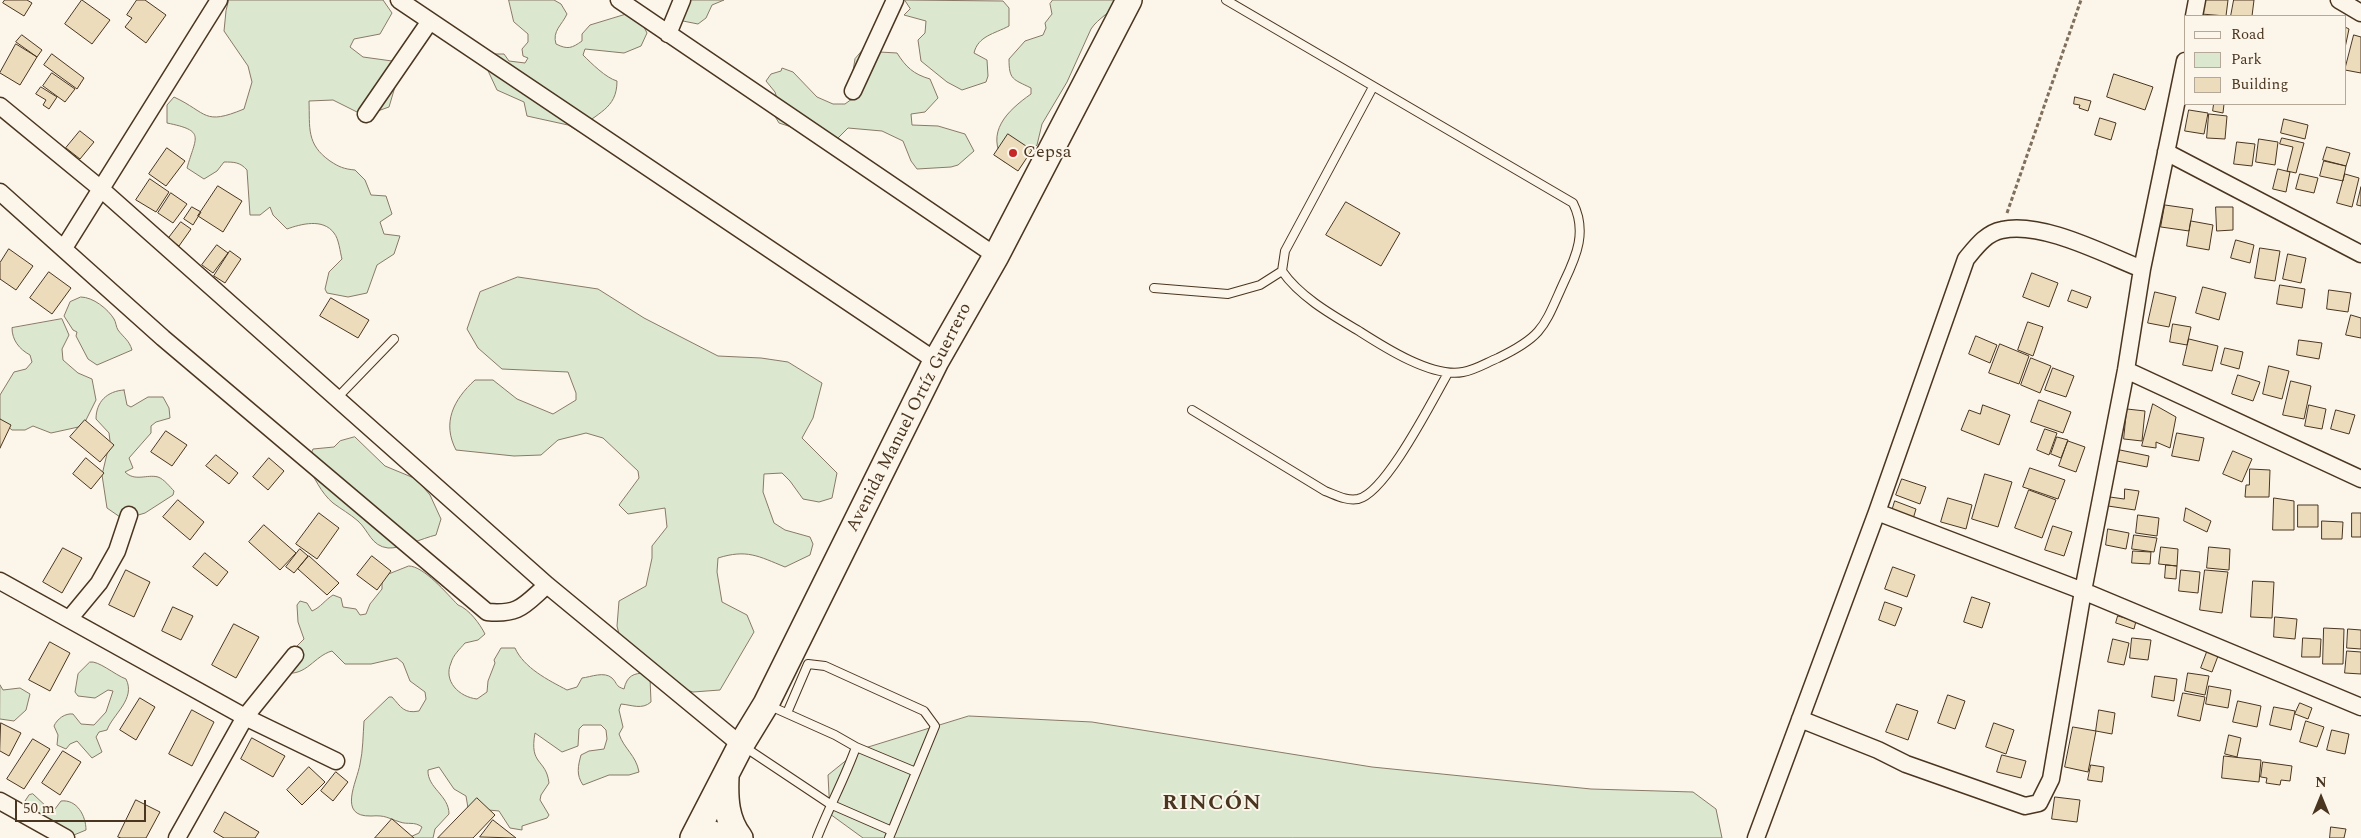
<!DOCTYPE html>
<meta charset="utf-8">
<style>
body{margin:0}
#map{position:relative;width:2361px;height:838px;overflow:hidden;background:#fbf6e9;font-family:Spectral,serif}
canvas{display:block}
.legend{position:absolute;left:2184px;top:15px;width:162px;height:90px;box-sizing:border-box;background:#fbf6e9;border:1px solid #b4a999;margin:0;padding:6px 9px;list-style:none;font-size:15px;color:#4a3520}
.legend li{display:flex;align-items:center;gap:10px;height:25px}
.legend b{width:25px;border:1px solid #b4a999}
.north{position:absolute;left:2296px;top:773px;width:50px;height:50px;-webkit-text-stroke:4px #fbf6e9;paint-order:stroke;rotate:0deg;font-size:14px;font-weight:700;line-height:20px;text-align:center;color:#4a3520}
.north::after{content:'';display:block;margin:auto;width:18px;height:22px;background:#4a3520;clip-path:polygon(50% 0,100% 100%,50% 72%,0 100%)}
.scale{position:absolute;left:15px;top:800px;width:131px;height:22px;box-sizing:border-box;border:2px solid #4a3520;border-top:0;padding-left:6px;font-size:15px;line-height:18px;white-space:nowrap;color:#4a3520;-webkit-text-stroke:4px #fbf6e9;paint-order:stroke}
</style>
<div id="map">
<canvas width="2361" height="838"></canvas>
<ul class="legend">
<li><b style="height:6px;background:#fbf6e9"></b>Road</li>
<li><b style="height:14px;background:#dce7d0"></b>Park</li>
<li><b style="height:14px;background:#ecdcbc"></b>Building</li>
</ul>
<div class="north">N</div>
<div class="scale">50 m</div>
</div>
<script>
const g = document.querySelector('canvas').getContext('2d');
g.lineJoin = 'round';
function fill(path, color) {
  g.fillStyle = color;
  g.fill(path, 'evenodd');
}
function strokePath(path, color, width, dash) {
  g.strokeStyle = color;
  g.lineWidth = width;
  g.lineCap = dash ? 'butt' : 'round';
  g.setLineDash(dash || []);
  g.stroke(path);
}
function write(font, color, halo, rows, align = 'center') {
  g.font = font + ' Spectral,serif';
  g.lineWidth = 4;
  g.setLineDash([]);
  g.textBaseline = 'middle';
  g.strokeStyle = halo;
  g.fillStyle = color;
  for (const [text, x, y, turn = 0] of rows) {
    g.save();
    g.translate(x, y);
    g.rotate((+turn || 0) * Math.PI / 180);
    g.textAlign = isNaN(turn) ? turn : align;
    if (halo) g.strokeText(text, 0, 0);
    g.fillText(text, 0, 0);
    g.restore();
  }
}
const green = new Path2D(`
 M229 0H383L392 13 380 34 354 39 350 47 363 57 392 61 397 80 389 107 372 113 357 112 333 100 309 101C310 128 306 144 330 161 339 167 344 169 355 170L365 180 371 195 386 196 392 214 380 222 384 234 400 236 394 254 377 265 367 293 348 297 327 293 325 289 329 272 342 259C340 252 339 239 334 233 323 218 301 224 287 229L273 215 270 207 260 215H250L247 170C240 162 234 162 224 162L217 171 204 179 187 168C196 136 206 131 167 123V105L174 97C208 113 203 126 244 109L252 82 248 66 224 31 226 11Z
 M509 0H554L561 4 567 14C562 25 552 31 556 44 568 50 572 48 582 41V34L590 25 636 11 647 33 641 46 624 53 585 49 583 55C591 63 606 78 617 81 617 110 596 112 578 131L568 125 527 116 524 102 497 90 483 60 494 54H504L509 61 525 63 528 58 523 56 522 49 528 42V34L514 22Z
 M681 0H724L712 5 706 18 698 24 683 21 677 15Z
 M905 0 1003 1 1009 8V26C994 34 978 36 974 53L987 60 988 76 986 82 962 90 947 82 921 61 918 40 925 33 926 21 904 15 910 9Z
 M1053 0H1120C1112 12 1098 18 1091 29L1067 82 1042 124 1037 145 1029 152 1004 162C985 132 1007 111 1031 94V88C1013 79 1009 80 1009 59L1025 41 1043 35 1046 28 1045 23 1052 14 1050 4Z
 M862 51 897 53C906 67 913 74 930 79L938 98 925 112 911 114 912 125 938 126 965 134 974 151 958 165 951 167 917 169 911 161 903 141 882 131 848 128 835 141 779 123 773 113 778 102 775 92 766 81 771 74 781 71 782 68 793 72 817 97 833 104H845L856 96 859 81 853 71 855 59Z
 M518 277 598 289 644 318 718 356 761 358 788 362 822 383 813 418 802 438 837 473 832 498 819 502 803 499 790 481 782 473 764 474 763 492 774 523 785 530 810 537 813 544 810 555 785 567C758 556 747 549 718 558L717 572 722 602 747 615 754 632 720 690 693 692 680 688 623 650 617 626 619 601 646 586 652 558V546L667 527 665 508 628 514 619 505 639 478 638 471 603 438 586 433 558 440 541 455 514 456 456 450C442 423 453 400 475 380H493L517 399 553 414 576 400V393L568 372 502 369 478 348 467 329 480 292Z
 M81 297C93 297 108 309 114 319 116 322 116 327 118 330 124 338 129 340 132 350L97 365 88 359 76 336 77 332 73 330 64 316 70 302Z
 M62 319 69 335 62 349 63 360 78 373 92 379 96 400 83 426 51 433 33 426 25 430H12L0 420V395L14 372 26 369 32 362 30 355C19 349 12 340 12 328Z
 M124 390 127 405 131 407 148 397H163L169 408 170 418 156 422 151 426V433L129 458 133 468 125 472C135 482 147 474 158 477 164 479 170 487 174 491L173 495 145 513 135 516 120 517 107 508 102 475 110 441 109 433 96 419C96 402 107 391 124 390Z
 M355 437 385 466 414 478 424 488 430 495 441 519 436 535C423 538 400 549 388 548 371 546 369 531 358 521 350 514 341 509 333 503 321 493 314 477 307 464L313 449 334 447 340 441Z
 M409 566C424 566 447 594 458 605 469 609 480 624 485 634L478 640 465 643C460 649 453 655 451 663 443 681 459 697 477 699L487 692 488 681 495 663 494 660 501 648H515C524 668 548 680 567 690L577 687 582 678C591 677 604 671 612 678 618 684 615 686 624 689 627 676 633 673 646 673L650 678 651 702C642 710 632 705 621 704L619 710 623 727 619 734C624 749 636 755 639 772L629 775H609L583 785C576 775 578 766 581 755L589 751 604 749 607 739 606 730 601 725H583L579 729 578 746 562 752 535 733C529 766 546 758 549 783L541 795 540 800 549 815 547 818 522 826V830L510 828 499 811 468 808 466 796 454 789 439 767 428 770C427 788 449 795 449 814L435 829 433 838H408L419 833 422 827C414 821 408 825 400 822 387 818 386 815 371 816 337 817 357 782 360 764 363 751 363 735 364 721L389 697H392C401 707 404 714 419 711L426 699 425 692 410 681 403 663 397 658 371 664H345L332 651C314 656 307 676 285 673L293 650 304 639 298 622 297 605 300 601 307 603 312 611C321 607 325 600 333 595L341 598 343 607 356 609 360 615 366 614 370 604 382 589V577Z
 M90 662C98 660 115 675 126 679 136 699 113 714 107 730L99 732 96 737 102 752 92 758 77 741 70 744 66 749 57 745 58 735 54 726C57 719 65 713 73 714L81 724 94 725 106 712 113 691 108 690 95 698 78 696 75 692 78 674Z
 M0 685 3 690 20 688 30 694 26 710 14 721 0 719Z
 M969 716 1092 722 1372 767 1591 789 1693 792 1716 809 1722 838H863L830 814 828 775 859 750Z
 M33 794 49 809H55L61 801C77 799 86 816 86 830L69 837 23 810V804L29 795Z`);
fill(green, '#dce7d0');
strokePath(green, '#887966', 1);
const building = new Path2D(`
 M5 0H27L32 3 24 16 3 3Z
 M82 0 110 20 92 44 65 24Z
 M137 0H145L166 15 146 43 125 27 132 18 127 15Z
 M2203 0H2228L2226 16 2201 14Z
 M2234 0H2254L2252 16H2231Z
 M2345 27 2349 29 2345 48Z
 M22 35 42 50 37 57 16 42Z
 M2354 35 2361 37V73L2345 70Z
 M16 44 37 57 20 85 0 73Z
 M52 54 84 78 77 89 44 65Z
 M52 73 75 89 65 102 43 86Z
 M2114 74 2153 87 2145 110 2107 97Z
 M41 87 57 97 49 109 43 105 46 100 36 94Z
 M2075 97 2091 101 2088 111 2079 108 2080 105 2074 104Z
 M2214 104H2224L2223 113 2213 111Z
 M2189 110 2208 113 2204 134 2185 131Z
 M2209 114 2227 116 2225 139 2207 138Z
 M2100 118 2116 123 2111 140 2095 135Z
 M2284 119 2308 125 2305 139 2281 133Z
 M80 131 94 142 80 159 66 148Z
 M1008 134 1032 150 1018 171 994 155Z
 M2282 138 2304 143 2296 173 2287 171 2293 147 2280 144Z
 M2259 139 2278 142 2275 165 2256 162Z
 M2237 142 2255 144 2252 166 2234 164Z
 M2327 147 2350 153 2346 166 2323 160Z
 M167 148 185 161 166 186 149 174Z
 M2324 161 2346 166 2343 181 2320 176Z
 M2278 169 2290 172 2286 192 2273 189Z
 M2300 174 2318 178 2314 193 2296 189Z
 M2345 174 2359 178 2352 207 2337 203Z
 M150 179 169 192 156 212 136 200Z
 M218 186 242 201 223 232 198 216Z
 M2361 187V206L2357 205Z
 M171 193 187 204 173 223 158 213Z
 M1346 202 1400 233 1381 266 1326 235Z
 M2165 205 2193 209 2189 231 2161 227Z
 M192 207 201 212 193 225 184 219Z
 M2216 207H2233V230L2217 231Z
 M2191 221 2213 225 2209 250 2187 246Z
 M181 222 191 229 179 246 168 239Z
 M2236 240 2254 245 2250 263 2231 258Z
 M217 245 228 253 213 273 202 265Z
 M2260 248 2280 251 2275 281 2255 278Z
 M9 249 33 266 16 290 0 279V263Z
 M230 251 241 259 225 283 214 276Z
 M2288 254 2306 258 2301 283 2283 279Z
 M49 272 71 288 52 314 30 298Z
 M2032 273 2058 283 2049 307 2023 297Z
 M2280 285 2305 289 2302 308 2277 304Z
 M2203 287 2226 293 2219 320 2196 313Z
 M2072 290 2091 297 2087 308 2068 301Z
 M2329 290 2351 293 2348 312 2327 309Z
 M2155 292 2176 297 2169 327 2148 323Z
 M331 298 369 320 358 338 320 316Z
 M2351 315 2361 318V338L2346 335Z
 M2028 322 2043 327 2033 356 2018 350Z
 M2173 324 2191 327 2187 345 2170 342Z
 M1976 336 1997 345 1990 363 1969 354Z
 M2189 339 2218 346 2212 371 2183 365Z
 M2299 340 2322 343 2319 359 2297 355Z
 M2000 344 2029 356 2019 384 1989 373Z
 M2225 348 2243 352 2239 369 2221 364Z
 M2031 358 2051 366 2040 393 2021 385Z
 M2269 366 2289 371 2282 399 2263 394Z
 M2053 368 2074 376 2066 397 2045 390Z
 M2238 375 2260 382 2253 401 2232 394Z
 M2291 381 2311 386 2304 419 2283 415Z
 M2039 400 2071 412 2063 433 2031 422Z
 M2153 404 2176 417 2170 448 2156 442V448L2142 446Z
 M1983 405 2010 415 1999 445 1961 430 1969 410 1980 414Z
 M2309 405 2326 409 2322 429 2305 426Z
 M2127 409 2145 411 2142 441 2124 439Z
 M2336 410 2355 415 2349 434 2331 429Z
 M0 419 11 425 0 448Z
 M85 420 114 445 100 462 70 437Z
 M2045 429 2057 433 2049 455 2037 450Z
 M166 431 187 445 172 466 151 452Z
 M2177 433 2204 438 2199 461 2172 456Z
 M2057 437 2068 440 2061 458 2051 454Z
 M2068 441 2085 447 2076 472 2059 466Z
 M2120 450 2149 456 2147 467 2117 461Z
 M2233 451 2252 459 2242 482 2223 474Z
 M216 455 238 473 229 484 206 466Z
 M86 458 104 473 91 489 73 474Z
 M269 458 284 471 268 490 253 477Z
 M2030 468 2065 480 2058 499 2023 487Z
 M2250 469 2270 470 2269 497H2245L2246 485H2249Z
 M1985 474 2012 482 1998 527 1972 519Z
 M1902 479 1926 487 1920 504 1896 495Z
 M2125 489 2139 491 2135 510 2108 506 2110 497 2124 499Z
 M2029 490 2056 500 2042 538 2015 528Z
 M1948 498 1972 505 1966 529 1941 522Z
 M2274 498 2294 501V530H2273Z
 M178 500 204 522 190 540 163 517Z
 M1895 501 1916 509 1913 519 1892 511Z
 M2298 505H2318V527H2298Z
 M2186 508 2211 521 2207 532 2184 521Z
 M319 513 339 528 317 559 296 544Z
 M2352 513H2361V537H2352Z
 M2138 515 2159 518 2157 536 2136 533Z
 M2322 521 2343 522 2342 539H2322Z
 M264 525 296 553 280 570 249 542Z
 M2053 526 2072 532 2064 556 2045 550Z
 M2108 529 2129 533 2126 549 2106 545Z
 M2134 535 2157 538 2154 552 2132 549Z
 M2161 547 2178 549 2177 566 2159 564Z
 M2209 547 2230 549 2229 570 2207 568Z
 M63 548 82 558 62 593 43 582Z
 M300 549 308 556 294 573 286 567Z
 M2133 551 2151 552 2150 564 2132 563Z
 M205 553 228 572 217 586 193 567Z
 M309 556 339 583 327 595 298 569Z
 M372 556 391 571 377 590 357 575Z
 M2166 565 2177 566 2176 579 2165 578Z
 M1893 567 1915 575 1907 597 1885 589Z
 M126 570 150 582 134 617 109 605Z
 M2181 570 2200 572 2198 593 2179 591Z
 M2205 570 2228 572 2222 613 2200 610Z
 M2253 581 2274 582 2272 618 2251 617Z
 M1972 597 1990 603 1982 628 1964 622Z
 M1885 602 1902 608 1895 626 1879 620Z
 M173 607 193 616 181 640 162 631Z
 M2118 616 2136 621 2134 629 2116 623Z
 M2275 617 2297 619 2295 639 2274 637Z
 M234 624 259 637 236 678 212 665Z
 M2324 628 2344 629 2343 664H2323Z
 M2348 629 2361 630V649L2347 648Z
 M2132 638 2151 640 2148 660 2130 658Z
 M2303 638 2321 639 2320 657H2302Z
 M2113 639 2129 643 2124 665 2108 662Z
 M50 642 70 653 50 691 29 680Z
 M2347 651 2361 652V674L2345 673Z
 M2207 652 2218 656 2212 672 2201 668Z
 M2188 673 2209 676 2205 695 2185 691Z
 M2155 676 2177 679 2174 701 2152 697Z
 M2209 686 2231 690 2228 708 2206 704Z
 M2183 693 2205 697 2200 721 2178 716Z
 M1948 695 1965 701 1955 729 1938 723Z
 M140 698 155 707 136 740 120 730Z
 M2238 701 2261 706 2257 727 2233 722Z
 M2300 703 2312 708 2308 719 2295 714Z
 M1897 704 1918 711 1908 740 1886 732Z
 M2274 707 2295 711 2291 730 2270 725Z
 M192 710 214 722 192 766 169 754Z
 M2099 710 2115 713 2112 734 2096 731Z
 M2306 721 2324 727 2317 747 2300 742Z
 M1 723 21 733 9 756 0 751Z
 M1994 723 2014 730 2006 754 1986 747Z
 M2073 727 2096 731 2088 772 2065 767Z
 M2332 730 2349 734 2345 754 2327 750Z
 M2229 735 2241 738 2237 757 2225 754Z
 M252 738 285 756 273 777 241 759Z
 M33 739 50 749 24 789 7 779Z
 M63 751 81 762 60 795 42 783Z
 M2002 755 2026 761 2021 778 1997 772Z
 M2224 756 2261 760 2259 782 2222 778Z
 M2263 762 2292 766 2290 781 2281 780 2280 785 2266 783 2267 778 2261 777Z
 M2091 765 2104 767 2102 782 2088 780Z
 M309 767 325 782 302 805 287 790Z
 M336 772 348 782 333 801 321 791Z
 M2055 797 2080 800 2077 822 2052 819Z
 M477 798 495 815 473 838H438Z
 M136 800 160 812 146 838H121L118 837Z
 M225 812 259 832 255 838H224L214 832Z
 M392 819 414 838H375Z
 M493 820 516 838 480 837Z
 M2331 827 2346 829 2344 838H2330Z`);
fill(building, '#ecdcbc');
strokePath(building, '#4a3520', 1);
const lane = new Path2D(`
 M1226 0 1573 203C1587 231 1577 255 1564 282 1544 326 1544 336 1498 358 1486 363 1475 370 1463 372 1432 378 1384 347 1359 331 1332 315 1300 297 1282 271L1285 251 1373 87
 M1154 288 1228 294 1260 285 1282 271
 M337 398 394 339
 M1192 410 1325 491C1336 495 1346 501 1358 499 1386 493 1433 399 1448 373
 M768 705 835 735 856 747C845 778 829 807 817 838
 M787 713 808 664 825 666 924 711 935 726 889 838
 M743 746 830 804 892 831
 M856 747 916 772`);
const street = new Path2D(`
 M399 0 936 361
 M619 0 996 256
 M2339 0 2361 13
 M2194 16 2197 0
 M668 34 682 0
 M853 91 895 0
 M0 106 101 189 547 585 741 745
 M366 114 430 21
 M2166 152 2361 254
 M0 192 163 338 487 612C520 615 524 605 547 585
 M64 248 219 0
 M2126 370 2361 479
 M1877 512 2083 591 2361 707
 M0 581 245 717 336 761
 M70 618 99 583 117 551 129 515
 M1800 719 1878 750 1906 764 2025 806 2039 803 2051 779 2083 591 2126 370 2142 269 2185 61
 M0 801 66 838
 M177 838 245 717 295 655
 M1756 838 1877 512 1966 259C1976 247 1986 233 2002 230 2042 221 2104 254 2142 269`);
const secondary = new Path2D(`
 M698 828 732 838`);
const primary = new Path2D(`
 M726 777C725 799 726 820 740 838
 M693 838 741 745 766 704 936 361 996 256 1129 0`);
strokePath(lane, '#4a3520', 10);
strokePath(street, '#4a3520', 19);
strokePath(secondary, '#4a3520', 25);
strokePath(primary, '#4a3520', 28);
strokePath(new Path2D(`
 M2007 213 2081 0`), '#7f6f5c', 3, [4, 2.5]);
strokePath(lane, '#fbf6e9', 8);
strokePath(street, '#fbf6e9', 16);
strokePath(secondary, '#fbf6e9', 22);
strokePath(primary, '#fbf6e9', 25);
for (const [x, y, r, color] of [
 [1013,153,5,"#c62828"]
]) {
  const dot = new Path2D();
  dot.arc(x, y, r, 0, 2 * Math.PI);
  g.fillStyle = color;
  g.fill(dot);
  strokePath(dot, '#fbf6e9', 2);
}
write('18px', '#4a3520', '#fbf6e9', [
 ["Cepsa",1023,153]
], 'left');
write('18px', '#4a3520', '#fbf6e9', [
 ["Avenida Manuel Ortíz Guerrero",910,418,-63]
]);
g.letterSpacing = '1px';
write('bold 22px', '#4a3520', '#fbf6e9', [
 ["RINCÓN",1212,805]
]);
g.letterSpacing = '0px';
</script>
